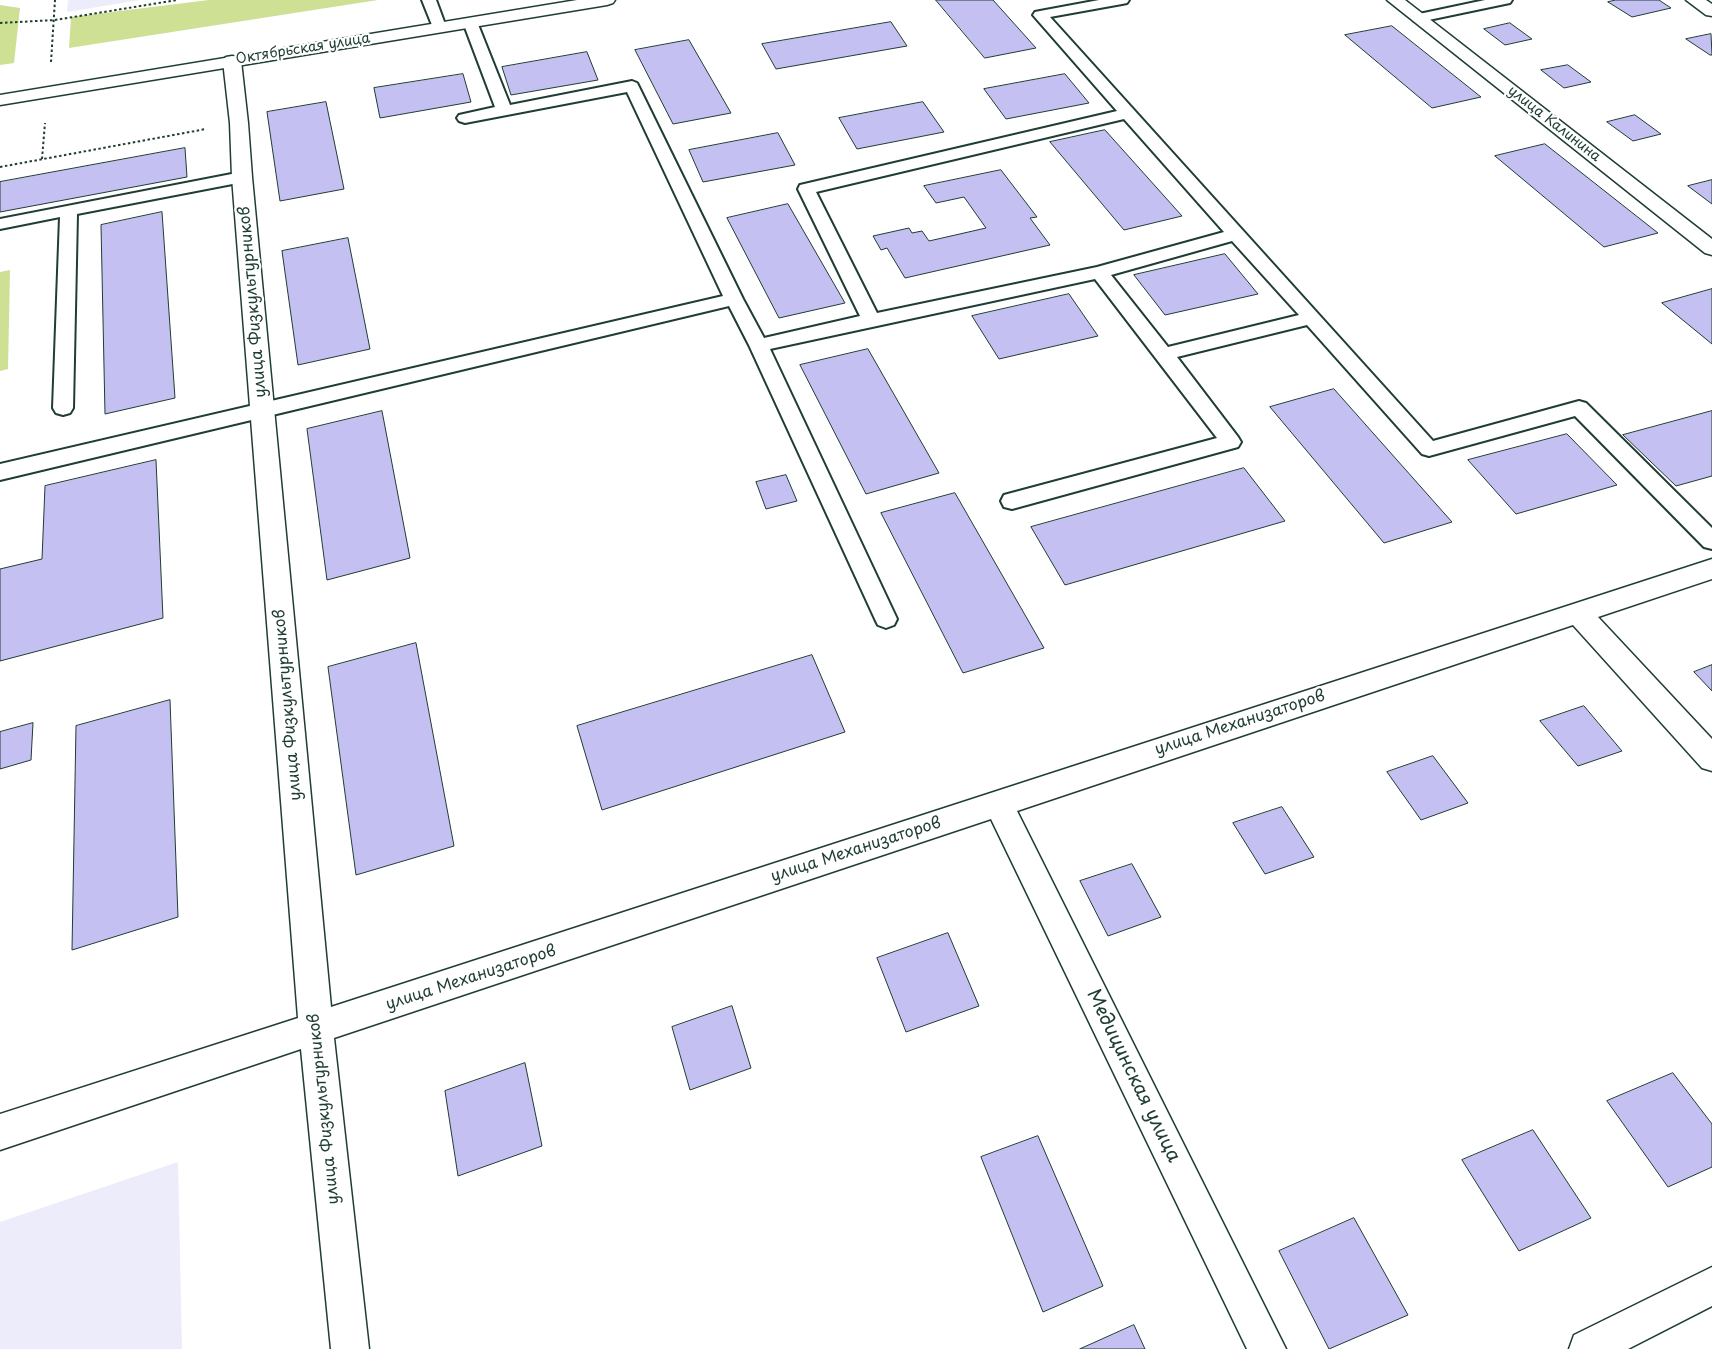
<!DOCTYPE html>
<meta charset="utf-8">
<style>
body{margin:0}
canvas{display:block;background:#fff}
</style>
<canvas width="1712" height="1349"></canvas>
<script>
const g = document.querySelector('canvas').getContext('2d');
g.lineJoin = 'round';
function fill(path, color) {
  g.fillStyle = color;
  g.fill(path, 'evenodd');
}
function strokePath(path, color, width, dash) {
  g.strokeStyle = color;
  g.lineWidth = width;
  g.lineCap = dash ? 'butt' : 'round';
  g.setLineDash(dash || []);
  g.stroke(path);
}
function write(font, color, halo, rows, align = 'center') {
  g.font = font + ' "Playpen Sans",sans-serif';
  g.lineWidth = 4.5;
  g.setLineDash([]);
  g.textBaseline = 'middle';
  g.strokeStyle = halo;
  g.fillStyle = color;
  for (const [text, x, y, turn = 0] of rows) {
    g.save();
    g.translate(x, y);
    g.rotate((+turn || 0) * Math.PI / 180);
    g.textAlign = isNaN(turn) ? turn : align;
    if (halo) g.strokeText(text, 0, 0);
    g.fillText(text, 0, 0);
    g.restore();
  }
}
fill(new Path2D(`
 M68 0H140L67 12Z
 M178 1162 182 1349H0V1222Z`), '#edecfb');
fill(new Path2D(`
 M209 0H378L69 48 71 17Z
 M0 5 20 8 14 63 0 65Z
 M10 270 8 369 0 371V272Z`), '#cde094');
const building = new Path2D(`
 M936 0H993L1036 48 985 58Z
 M1616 0H1659L1671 8 1632 17 1608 2Z
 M891 22 907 46 776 69 762 44Z
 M1510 23 1532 39 1505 45 1484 29Z
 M1392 26 1481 97 1432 108 1345 35Z
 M1711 34 1712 55H1710L1686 39Z
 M689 40 731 113 673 124 635 50Z
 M587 52 598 80 511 95 502 67Z
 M1568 65 1591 82 1564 88 1541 70Z
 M463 74 471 102 380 118 374 88Z
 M1065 74 1089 103 1006 119 984 89Z
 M326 102 344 189 280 201 267 112Z
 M923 102 944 132 857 149 839 118Z
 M1635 115 1661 134 1633 141 1607 122Z
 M1105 130 1182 216 1124 230 1050 142Z
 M778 133 795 165 703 182 689 150Z
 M1545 144 1658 233 1604 247 1495 156Z
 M185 148 187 177 0 212V182Z
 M1001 170 1037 217 1030 218 1050 245 905 278 887 248 881 250 873 236 909 228 912 233 922 231 929 241 986 228 964 197 936 203 924 186Z
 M1712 180V204L1688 186Z
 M788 204 845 303 779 318 727 218Z
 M162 212 175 398 105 414 101 225Z
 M348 238 370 349 298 365 282 251Z
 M1225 254 1258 294 1165 315 1134 275Z
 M1712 289V344L1662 303Z
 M1069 294 1098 336 999 359 972 316Z
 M868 349 939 473 866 494 800 365Z
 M1334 389 1452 522 1384 543 1270 407Z
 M382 411 410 558 327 580 307 429Z
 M1712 411V476L1676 486 1623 435Z
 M1567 434 1617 485 1516 514 1468 460Z
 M156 460 163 618 0 661V569L42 559 45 486Z
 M1244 468 1285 521 1065 585 1031 527Z
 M786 475 797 501 766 509 756 482Z
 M955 493 1044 648 963 673 881 513Z
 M416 643 454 846 356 875 328 667Z
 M812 655 845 732 602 810 577 726Z
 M1712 665V691L1694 672Z
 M170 700 178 917 72 950 76 726Z
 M1584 706 1622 751 1578 766 1540 721Z
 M33 723 31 760 0 769V732Z
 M1433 756 1468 803 1421 820 1387 772Z
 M1282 807 1314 857 1265 874 1233 823Z
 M1132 864 1161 917 1108 936 1080 881Z
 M948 933 979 1006 906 1032 877 958Z
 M732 1006 751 1068 690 1090 672 1027Z
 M525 1063 542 1146 458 1176 445 1091Z
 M1673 1073 1712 1124V1167L1668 1187 1607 1101Z
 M1533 1130 1591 1218 1519 1251 1462 1160Z
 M1038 1136 1103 1286 1043 1312 981 1157Z
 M1354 1218 1408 1315 1329 1349 1279 1251Z
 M1134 1325 1145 1349H1080Z`);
fill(building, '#c4c0f2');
strokePath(building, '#1f3d34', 1);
const lane = new Path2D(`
 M422 0H436L446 27 444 30H434Z
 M1099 0H1129L1127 3 1122 4 1050 17 1433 441 1579 401 1586 403 1712 528V549L1704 547 1575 416 1429 456 1422 454 1307 325 1177 357 1238 437 1241 442 1238 447 1012 509 1004 507 1001 501 1004 495 1217 438 1095 279 770 349 897 619 894 625 886 628 878 625 875 619 749 345 729 306 0 480V464L723 296 627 92 465 123 459 121 457 118 459 115 495 107 463 22 465 19H475L477 22 510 105 632 81 637 83 743 299 764 338 860 316 798 189 800 185 1117 111 1033 15 1035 12 1040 11ZM1124 119 1224 232 1097 267 877 313 816 192ZM1232 241 1299 315 1168 347 1111 275Z
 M1485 0H1512L1510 3 1505 4 1419 22 1414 21 1412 18 1414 15 1419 14Z
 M242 172 248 173 250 177 248 181 77 214 73 408 70 413 63 415 56 413 53 408 60 217 0 229V219Z`);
const street = new Path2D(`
 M1387 0H1405L1712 239V255L1705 253Z
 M1686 0H1706L1712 4V16L1706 15Z
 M232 56 238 57 241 61 248 123 252 177 331 1007 1712 559V579L1598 617 1712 739V771L1702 768 1573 625 1017 811 1286 1349H1247L991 819 334 1038 369 1349H331L301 1049 0 1150V1114L298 1018 232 177 230 123 223 61 226 57Z
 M1712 1267V1306L1628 1349H1569L1574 1335Z`);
const secondary = new Path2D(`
 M577 0H615L613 3 607 5 0 105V95Z`);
strokePath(lane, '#1f3d34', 4);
strokePath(street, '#1f3d34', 3);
strokePath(secondary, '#1f3d34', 3);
strokePath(new Path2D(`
 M0 23 55 20 177 0
 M51 62 55 0
 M42 159 45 123
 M0 167 206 129`), '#1f3d34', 2, [2.5, 2.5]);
fill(lane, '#fff');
fill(street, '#fff');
fill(secondary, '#fff');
write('14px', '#1f3d34', '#fff', [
 ["Октябрьская улица",303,49,-9],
 ["улица Калинина",1554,124,38]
]);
write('16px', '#1f3d34', '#fff', [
 ["улица Физкультурников",253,302,-95],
 ["улица Физкультурников",288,705,-95],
 ["улица Механизаторов",1240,723,-18],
 ["улица Механизаторов",856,850,-18],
 ["улица Механизаторов",471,978,-18],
 ["улица Физкультурников",324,1109,-96]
]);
write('19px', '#1f3d34', '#fff', [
 ["Медицинская улица",1133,1076,64]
]);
</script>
